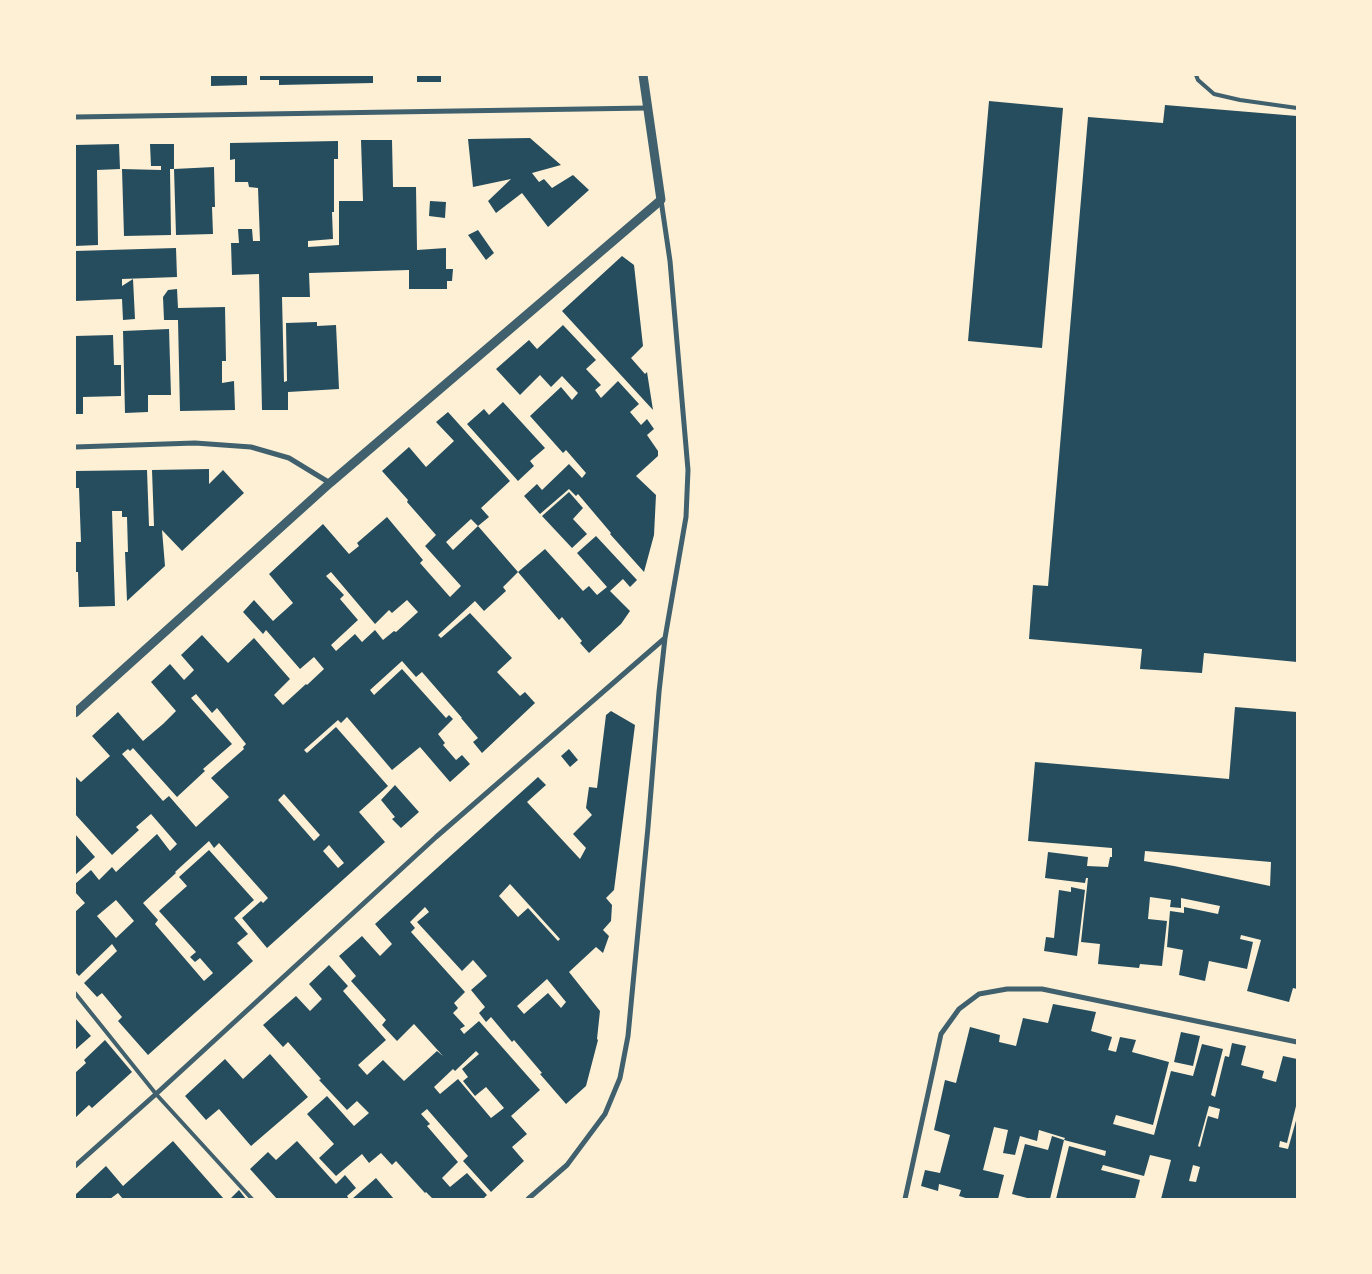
<!DOCTYPE html>
<style>
body{margin:0}
#map{position:relative;width:1372px;height:1274px;overflow:hidden;background:#fdf0d5;font-family:"Fira Sans",sans-serif}
canvas{display:block}
.frame{position:absolute;inset:0;border:76px solid #fdf0d5;pointer-events:none}
</style>
<div id="map">
<canvas width="1372" height="1274"></canvas>
<div class="frame"></div>
</div>
<script>
const g = document.querySelector('canvas').getContext('2d');
g.lineJoin = 'round';
function fill(path, color) {
  g.fillStyle = color;
  g.fill(path, 'evenodd');
}
function strokePath(path, color, width, dash) {
  g.strokeStyle = color;
  g.lineWidth = width;
  g.lineCap = dash ? 'butt' : 'round';
  g.setLineDash(dash || []);
  g.stroke(path);
}
fill(new Path2D(`
 M211 75H247V85L211 86Z
 M260 75H373V83L279 85V80H260Z
 M417 75H441V82H417Z
 M989 101 1063 108 1042 348 968 341Z
 M1165 105 1297 116V662L1204 653 1202 673 1140 669 1142 649 1029 639 1033 585 1048 586 1088 117 1163 123Z
 M530 138 561 165 532 173 539 182 544 179 552 188 573 175 589 190 548 227 522 193 496 213 488 201 511 179 473 187 468 139Z
 M361 140H392L393 187H416L417 250 446 248V269H453L452 281H447V289H409V270L309 273 310 297H282L284 382 287 381 286 323 317 322V326L336 325 339 389 288 392V410H262L259 274 232 275 231 243H239L238 229H252L253 241H260L258 188 249 187 248 182H235V159L230 160V143L338 141V159H334V212H332L333 239 308 241V247L339 245V201H363Z
 M119 144 120 169 97 170 98 245 75 246V145Z
 M150 144H174V169H170L171 235 124 236 122 169 161 170V166H151Z
 M214 167 215 207H212L213 234 176 235 174 169Z
 M430 201 446 202 445 218 429 216Z
 M478 230 494 253 486 260 468 235Z
 M176 248 177 277 122 279V286L133 279 135 319 123 320 122 299 75 301V251Z
 M622 256 634 265 643 346 631 358 645 374 647 372 653 410 562 311Z
 M177 289 178 308 225 307 226 361H222V383L234 381 235 410 180 411 178 320H164L163 297 168 290Z
 M563 325 596 360 586 369 601 385 595 390 601 398 618 381 639 404 630 412 641 425 647 419 654 429 647 435 658 451V456L636 476 656 495 654 535 644 572 610 534 611 533 578 494 576 496 569 489 540 514 524 496 537 484 542 490 569 464 582 478 586 473 566 450 563 453 530 416 561 387 572 400 578 393 562 376 551 387 540 375 520 395 496 369 529 340 537 349Z
 M169 329 171 395H148V412L125 413 123 331Z
 M113 335 114 365H121V396L83 397V414H75V336Z
 M503 402 545 448 530 461 534 466 518 481 467 424 484 409 489 415Z
 M448 412 510 481 481 508 489 517 478 526 471 519 446 542 453 550 478 526 518 572 503 587 506 591 484 611 475 601 438 635 441 638 470 613 512 658 497 672 520 696 525 692 535 703 482 753 473 742 478 738 461 718H462L422 672 416 677 402 661 370 690 374 695 402 669 446 718 449 715 453 719 438 734 445 743 443 745 456 760 462 755 470 764 450 782 420 747 392 770 347 717 341 723 338 720 304 750 307 753 336 727 388 786 359 812 385 842 267 948 242 918 261 901 263 903 268 898 219 843 214 848 209 841 175 872 176 873 143 903 158 920 155 924 204 981 213 973 200 958 195 962 190 957 196 952 159 911 187 886 179 877 209 850 254 900 234 918 248 934 237 943 253 961 148 1055 118 1021 122 1017 102 993 97 997 84 983 117 951 112 944 79 976 75 972V912L85 903 75 892V884L91 870 99 880 112 867 116 872 157 834 170 851 177 844 151 814 136 827 139 830 112 855 75 814V776L81 782 110 756 92 736 118 712 143 741 163 724 176 711 151 682 170 664 184 680 194 670 181 655 202 635 228 663 254 638 290 679 274 695 283 705 306 684 307 685 324 669 314 657 300 669 266 630 263 634 243 612 254 600 273 621 293 603 269 574 323 524 349 554 359 546 357 543 387 517 423 560 420 563 450 597 461 586 425 546 436 535 407 502 408 500 382 471 409 447 426 467 454 441 436 422ZM331 572 375 624 389 610 392 613 407 600 418 612 396 632 394 631 383 640 375 630 362 642 355 634 336 651 331 645 358 620 340 599 344 595 326 576ZM196 694 212 713 217 708 246 744 243 747 244 749 211 778 229 797 196 827 169 796 163 801 122 754 128 749 130 751 133 748 177 797 205 771 203 769 232 744 191 698ZM284 794 320 835 314 841 278 800ZM329 845 344 863 338 868 323 851ZM116 900 134 921 116 938 97 916Z
 M209 469V484L223 470 244 493 182 551 162 530 165 566 127 601 125 552H128L127 517H122V511H112L115 606 79 607 78 572H75V542H81L79 488H75V471L147 470 149 526H154L152 470Z
 M569 492 583 508 573 519 587 534 572 548 542 516Z
 M596 536 637 580 630 587 623 579 610 591 630 611 621 624 589 653 580 643 582 641 562 617 559 620 518 572 545 549 583 591 589 586 597 595 607 587 577 553Z
 M1235 707 1297 712V989L1293 988 1289 1002 1247 991 1261 940 1241 935 1240 939 1253 942 1247 969 1209 961 1205 981 1179 975 1183 950 1167 947 1170 911 1184 913V907L1218 914 1220 906 1181 898V908L1170 907 1171 900 1150 897 1148 919 1167 921 1162 966 1140 964 1139 968 1098 964 1100 944 1081 942 1088 878H1086L1085 883 1045 878 1048 852 1088 857 1087 866 1108 867 1110 857H1112V848L1028 841 1035 762 1229 779ZM1145 851 1271 862 1270 886 1174 866 1144 861Z
 M611 711 635 725 614 890 606 898 612 905 611 921 603 930 609 936 603 953 596 947 569 972 600 1011 597 1039 598 1040 586 1086 566 1104 540 1074 542 1073 514 1040 512 1042 491 1017 486 1022 479 1013 485 1007 471 990 487 976 473 960 462 971 417 922 429 912 425 907 410 922 415 928 411 932 465 992 454 1003 458 1008 453 1013 465 1026 460 1029 464 1034 479 1021 540 1090 511 1116 527 1134 512 1147 524 1161 491 1192 463 1161 468 1156 427 1109 421 1114 430 1124 427 1126 458 1162 442 1178 450 1187 467 1173 487 1195 483 1199H433L426 1192 425 1193 396 1161 392 1165 381 1153 369 1163 362 1154 336 1176 319 1158 334 1144 307 1114 327 1096 354 1126 369 1113 357 1101 347 1110 319 1080 321 1079 288 1042 283 1047 263 1025 296 996 310 1011 322 999 309 984 329 965 348 986 343 991 386 1040 358 1065 367 1075 383 1060 404 1081 437 1051 443 1056 414 1024 397 1041 382 1025 386 1020 351 981 356 976 339 956 362 936 380 956 392 944 375 924 538 777 546 785 527 802 580 859 586 848 573 834 592 815 586 808 589 787 597 788 606 715ZM510 884 560 939 558 941 528 908 518 917 499 896ZM547 979 566 1002 561 1008 548 993 524 1014 517 1006ZM476 1051 479 1054 462 1069 468 1077 463 1081 475 1096 486 1087 504 1108 491 1118 458 1079 440 1094 434 1087 453 1069 455 1071Z
 M569 749 578 760 570 767 561 756Z
 M395 785 419 812 401 828 392 819 395 817 381 800Z
 M75 834 95 857 75 875Z
 M1071 887 1085 890 1077 956 1044 951 1046 937 1054 938 1059 890 1071 892Z
 M1053 1004 1096 1012 1091 1031 1112 1037 1108 1050 1116 1052 1120 1037 1136 1040 1132 1052 1169 1062 1153 1125 1116 1115 1113 1124 1154 1135 1171 1071 1193 1076 1202 1044 1223 1049 1211 1095 1215 1097 1225 1056 1229 1057 1232 1043 1246 1046 1241 1065 1264 1071 1262 1078 1276 1082 1283 1056 1297 1059V1102L1287 1143 1280 1141 1279 1147 1288 1149 1297 1117V1199H1161L1171 1160 1150 1155 1144 1176 1103 1165 1101 1170 1140 1180 1135 1199H1056L1069 1146 1105 1156 1106 1151 1064 1140 1065 1138 1039 1130 1037 1141 1020 1136 1015 1155 1003 1153 1008 1130 994 1127 983 1170 1004 1175 998 1199H969L959 1196 961 1190 939 1184 938 1191 921 1186 925 1170 940 1173 950 1135 934 1130 945 1080 956 1083 970 1027 1000 1035 999 1042 1016 1046 1023 1018 1048 1023ZM1209 1106 1220 1109 1218 1119 1208 1116 1200 1147 1198 1146ZM1193 1165 1200 1167 1196 1182 1189 1181Z
 M75 1018 91 1036 75 1050Z
 M1181 1032 1200 1036 1193 1066 1174 1062Z
 M105 1040 132 1072 92 1108 89 1105 75 1118V1073L86 1063 84 1060Z
 M270 1054 308 1097 251 1146 219 1109 206 1120 185 1096 225 1059 243 1079Z
 M1052 1136 1064 1140 1050 1199H1031L1012 1194 1025 1144 1048 1150Z
 M173 1141 224 1199H123L118 1193 110 1199H75V1195L106 1166 123 1186Z
 M297 1141 336 1184 345 1175 356 1188 347 1196 349 1199H277L250 1169 268 1152 276 1160Z
 M376 1178 394 1199H352Z
 M239 1190 246 1199H230Z`), '#264d5e');
strokePath(new Path2D(`
 M1196 75 1198 80 1214 94 1240 100 1297 108
 M75 993 156 1094 252 1199`), '#3f606c', 4);
strokePath(new Path2D(`
 M75 117 647 108
 M75 447 195 443 251 447 289 458 330 483
 M75 1166 156 1094 436 837 665 638
 M528 1199 567 1165 605 1114 620 1078 628 1036 648 827 659 692 665 638 686 517 688 470 670 261 661 200
 M905 1199 941 1034 959 1009 979 994 1007 989H1042L1297 1042`), '#3f606c', 5);
strokePath(new Path2D(`
 M75 713 330 483 661 200 643 75`), '#3f606c', 9);
</script>
